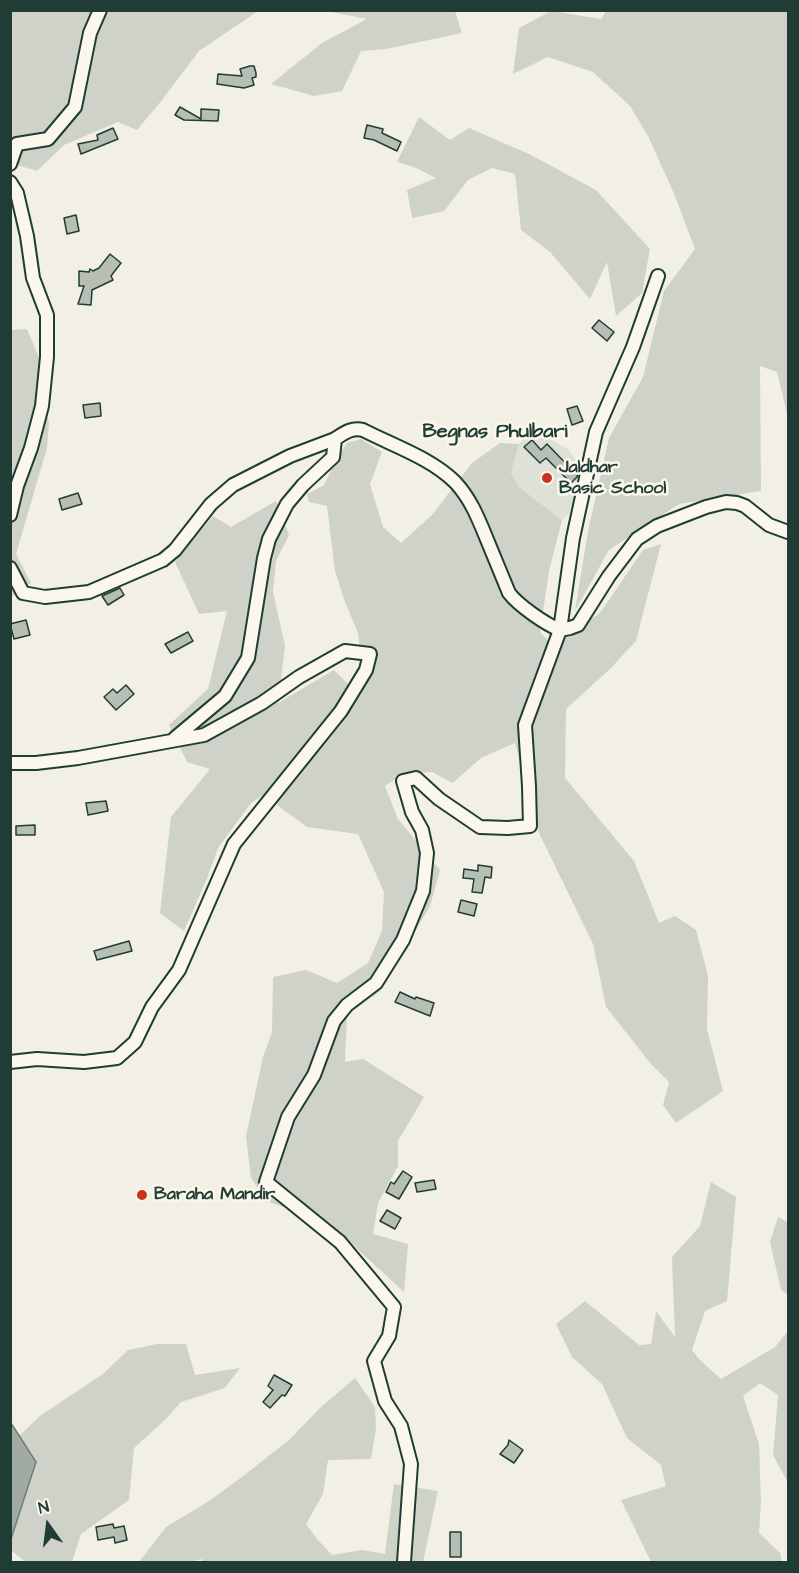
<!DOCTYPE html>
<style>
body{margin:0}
#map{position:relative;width:799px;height:1573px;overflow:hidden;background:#f2f0e5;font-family:"Architects Daughter",sans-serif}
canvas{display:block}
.frame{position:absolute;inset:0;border:12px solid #1f3d34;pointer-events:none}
.north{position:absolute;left:18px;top:1495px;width:60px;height:60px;-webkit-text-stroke:4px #fbf7ec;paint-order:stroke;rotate:346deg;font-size:16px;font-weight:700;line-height:24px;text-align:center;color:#1f3d34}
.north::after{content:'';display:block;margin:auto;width:21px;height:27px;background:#1f3d34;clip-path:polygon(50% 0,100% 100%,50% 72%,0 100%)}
</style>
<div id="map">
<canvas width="799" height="1573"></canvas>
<div class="frame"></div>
<div class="north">N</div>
</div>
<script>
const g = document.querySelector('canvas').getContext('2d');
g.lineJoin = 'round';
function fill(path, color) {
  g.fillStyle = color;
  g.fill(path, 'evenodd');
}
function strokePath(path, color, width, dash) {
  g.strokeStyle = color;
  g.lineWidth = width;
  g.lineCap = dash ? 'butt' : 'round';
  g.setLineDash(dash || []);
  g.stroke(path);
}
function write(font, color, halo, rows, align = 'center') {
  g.font = font + ' "Architects Daughter",sans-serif';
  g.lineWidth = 5;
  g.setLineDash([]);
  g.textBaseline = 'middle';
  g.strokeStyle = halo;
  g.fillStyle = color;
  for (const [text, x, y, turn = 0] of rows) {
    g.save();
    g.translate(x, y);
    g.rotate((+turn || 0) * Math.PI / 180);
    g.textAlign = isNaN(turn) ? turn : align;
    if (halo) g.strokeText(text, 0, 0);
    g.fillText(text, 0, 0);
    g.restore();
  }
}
fill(new Path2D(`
 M527 436 547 437 569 450 581 468 580 483 570 513 562 520 519 487 511 473 519 444Z`), '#e0e1d6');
fill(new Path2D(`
 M607 10 788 11V418L777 372 760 366 761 491 679 504 609 550 575 611 588 531 609 438 643 377 664 291 695 249 675 196 648 136 630 106 593 72 548 57 513 74 519 28 551 11 601 19Z
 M10 11H258L199 51 162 100 137 130 118 122 64 145 37 171 11 163Z
 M326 11H455L462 33 386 49 361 51 342 91 314 96 271 84 322 43 367 19Z
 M419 117 450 140 469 128 529 154 596 190 650 249 642 293 616 316 607 262 590 299 550 252 521 230 515 174 492 168 468 180 444 211 412 218 407 190 436 178 414 167 397 162Z
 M27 329 40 360V384L49 423 47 448 16 554 31 583 11 597V330Z
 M361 439 382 452 370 484 383 527 401 543 432 515 472 463 500 443 519 444 511 473 519 487 562 520 549 571 540 632 552 645 600 613 643 550 661 544 636 641 609 670 566 709 565 778 634 861 659 923 675 916 696 930 708 976 707 1029 723 1091 676 1123 663 1105 669 1082 651 1064 606 1007 593 944 539 833 515 743 481 758 453 783 432 772 404 774 385 786 398 819 440 870 430 906 380 991 347 1015 345 1062 363 1059 424 1097 398 1141V1166L378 1203 373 1234 408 1244 404 1292 328 1222 266 1201 251 1178 246 1136 263 1057 272 1032 273 977 306 970 337 983 368 963 382 931 384 892 358 834 307 827 277 805 289 779 251 803 218 848 208 876 184 931 160 913 171 817 210 769 187 762 169 725 208 689 227 611 199 614 175 562 213 516 231 527 276 501 289 535 276 561 273 592 285 646 278 703 334 670 349 685 362 665 358 633 345 602 335 571 327 506 309 502 307 494 324 485 337 458 347 443Z
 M711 1182 736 1197 727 1301 705 1311 692 1350 700 1360 721 1379 775 1347 788 1331V1483L773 1455 778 1395 760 1383 743 1396 759 1444 761 1501 759 1533 780 1553 782 1562H651L621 1500 666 1486 661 1465 627 1438 602 1384 572 1357 556 1324 585 1301 639 1345 651 1344 656 1311 675 1337 672 1257 700 1226Z
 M778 1217 788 1222V1295L781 1290 770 1242Z
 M157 1344H186L195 1375 240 1368 225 1388 181 1402 166 1419 134 1448 129 1500 81 1534 72 1562H25L11 1550V1539L36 1462 19 1436 41 1415 103 1374 128 1350Z
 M355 1378 375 1407 376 1429 371 1459 328 1460 323 1494 306 1524 318 1540 332 1555 362 1550 385 1554 394 1484 438 1491 423 1562H202V1559L190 1562H139L166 1527 209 1501 242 1477 290 1439 320 1408Z`), '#cfd2c8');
const water = new Path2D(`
 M11 1423 36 1462 11 1539Z`);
fill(water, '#a2aba1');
strokePath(water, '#6e7f75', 1.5);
const building = new Path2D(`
 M250 66H254L256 73V77L252 78 254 85 244 88 217 84 218 74 242 76 240 69Z
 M180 107 201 119V109L219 110 218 121 184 120 175 115Z
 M367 125 383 129 382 133 401 142 397 151 374 140 364 138Z
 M113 128 118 139 81 154 78 144 98 140 97 135Z
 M76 215 79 231 67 234 64 218Z
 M110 254 121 263 111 276 113 280 92 290 91 305 78 304 84 286H79V271L89 272 90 269 93 271 99 268Z
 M599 320 614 332 607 341 592 328Z
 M100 403 101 416 85 418 83 405Z
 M577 406 583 421 572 425 567 409Z
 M532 440 541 450 547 444 578 476 571 483 546 458 540 463 524 447Z
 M78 493 82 504 62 510 59 499Z
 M120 588 124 595 108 605 102 596Z
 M26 620 30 635 14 639 10 624Z
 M188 632 193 641 171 653 165 644Z
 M126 685 134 694 116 710 104 697 113 689 117 693Z
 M106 801 108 811 88 815 86 803Z
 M35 825V835H16V826Z
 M478 865 492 867 491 878 485 877 482 893 472 892 474 879 463 878 464 869 478 871Z
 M461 900 477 904 474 916 458 912Z
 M129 941 132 951 97 960 94 951Z
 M400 992 415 999 416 997 434 1003 430 1016 395 1002Z
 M403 1171 412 1177 399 1199 386 1192 391 1182 394 1184Z
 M434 1180 436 1189 417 1192 415 1183Z
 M387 1210 401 1218 395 1229 380 1221Z
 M274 1375 292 1385 285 1396 282 1395 270 1408 263 1402 273 1390 268 1386Z
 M509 1440 523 1450 514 1463 500 1454 508 1445Z
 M113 1524 114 1528 124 1526 127 1540 115 1543 114 1537 98 1540 96 1527Z
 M450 1532H461V1557H450Z`);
fill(building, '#b7beb3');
strokePath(building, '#1f3d34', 1.5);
const minor = new Path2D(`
 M10 164 17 144 48 139 75 107 90 33 100 10
 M10 182 17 193 27 236 33 278 47 315V357L42 406 31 448 17 486 10 515
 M10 568 23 593 45 597 89 592 163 560 175 550 211 504 233 485 290 456 335 439
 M175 738 225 696 248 658 264 558 269 539 287 504 303 485 333 457 335 439C344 433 352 427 363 430 392 445 431 458 455 482 471 499 479 520 488 542 495 559 502 576 509 593 518 605 545 624 560 630L570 628 578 625 609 576 637 539 657 526 706 507 726 502 737 503 745 506 769 525 788 532
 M10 763H36L78 758 204 735 262 703 299 677 345 651 370 654 366 670 341 711 234 844 179 970 152 1007 135 1042 117 1058 84 1062 37 1059 10 1062
 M404 1562 411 1464 401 1426 385 1401 374 1361 389 1336 394 1307 340 1242 266 1182 288 1117 314 1075 334 1021 347 1005 376 983 403 940 423 891 427 853 422 830 412 812 403 781 416 778 439 799 480 827 508 828 530 826 529 786 525 725 560 630 573 538 596 432 633 347 658 276`);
strokePath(minor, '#1f3d34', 16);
strokePath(minor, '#fbf7ec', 12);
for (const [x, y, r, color] of [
 [547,478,6,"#c8321e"],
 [142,1195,6,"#c8321e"]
]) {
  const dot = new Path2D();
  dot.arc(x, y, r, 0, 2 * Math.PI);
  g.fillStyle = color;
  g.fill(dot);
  strokePath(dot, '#fbf7ec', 2);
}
write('bold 18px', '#1f3d34', '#fbf7ec', [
 ["Jaldhar",559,468],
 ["Basic School",559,489],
 ["Baraha Mandir",154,1195]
], 'left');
write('bold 20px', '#1f3d34', '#fbf7ec', [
 ["Begnas Phulbari",495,433]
]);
</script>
